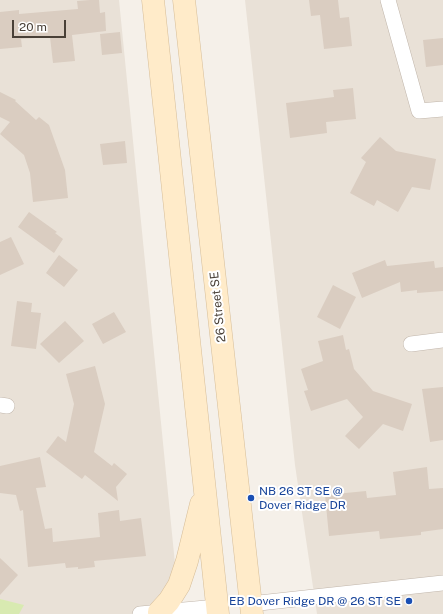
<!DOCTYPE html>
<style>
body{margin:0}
#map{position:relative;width:443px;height:614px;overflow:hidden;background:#f5f0e9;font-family:"Public Sans",sans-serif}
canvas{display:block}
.scale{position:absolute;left:12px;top:20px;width:54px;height:18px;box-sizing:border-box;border:2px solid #494037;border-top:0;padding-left:5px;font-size:12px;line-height:14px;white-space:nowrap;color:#494037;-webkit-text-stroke:3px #fff;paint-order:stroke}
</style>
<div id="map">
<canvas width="443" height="614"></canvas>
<div class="scale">20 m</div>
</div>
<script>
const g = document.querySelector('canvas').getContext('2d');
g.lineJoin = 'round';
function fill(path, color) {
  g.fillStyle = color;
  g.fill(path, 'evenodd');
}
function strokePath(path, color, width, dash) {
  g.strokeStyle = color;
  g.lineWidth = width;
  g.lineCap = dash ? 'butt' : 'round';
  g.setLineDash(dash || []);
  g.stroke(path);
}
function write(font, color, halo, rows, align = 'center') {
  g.font = font + ' "Public Sans",sans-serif';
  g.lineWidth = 4;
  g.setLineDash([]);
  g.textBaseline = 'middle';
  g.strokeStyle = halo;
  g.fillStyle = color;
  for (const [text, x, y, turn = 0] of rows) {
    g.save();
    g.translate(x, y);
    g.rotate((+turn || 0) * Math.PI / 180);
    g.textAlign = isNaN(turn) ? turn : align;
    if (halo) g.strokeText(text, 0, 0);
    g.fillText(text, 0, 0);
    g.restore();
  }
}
fill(new Path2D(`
 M0 0H119L180 614H0Z
 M245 0H443V614H317L295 465Z`), '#e9e1d7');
fill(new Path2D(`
 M0 599 24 605 19 614H0Z`), '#d8eab1');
fill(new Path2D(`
 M90 0H99L100 13 105 12 106 31 72 35 75 61 53 63 50 37 21 39 22 47 0 49V12L19 10V14L78 9 77 1Z
 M309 0H338L340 18 349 17 352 46 324 49 320 15 311 16Z
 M120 32 122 53 102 55 100 34Z
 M443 38V65L426 67 423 40Z
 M353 88 356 119 326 122 327 133 290 138 286 103 334 97 333 90Z
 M0 92 16 100 15 101 36 120 39 117 49 125 65 170 68 198 33 202 30 173 24 155 0 134 10 122 0 117Z
 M380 137 396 151 436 159 430 190 412 187 398 212 377 200 374 206 350 193 366 162 361 158Z
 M125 141 127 163 103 165 100 144Z
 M29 212 57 232 55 233 63 239 54 253 18 227Z
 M11 237 24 264 0 275V242Z
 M59 255 78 270 64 287 46 273Z
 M385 260 387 266 434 261 435 268 443 267V291L417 293V290L401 292 400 282 362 298 352 273Z
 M333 285 356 297 340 329 317 317Z
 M17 301 32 303 31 312 41 313 36 349 11 346Z
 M114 312 126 332 103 344 92 324Z
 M65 321 84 341 59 363 40 344Z
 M343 335 346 350 349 349 354 369 373 391 412 404 403 431 383 424 359 449 345 436 363 417 347 399 311 411 304 391 308 390 301 369 323 361 318 341Z
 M95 366 105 404 94 452 112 466 114 463 127 474 116 487 118 501 85 475 82 479 46 452 58 436 66 442 74 404 66 374Z
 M443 387V440L430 442 422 389Z
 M40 457 46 487 36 488 45 529 52 528 53 542 100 537 98 513 119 510 120 521 141 518 146 556 94 561 95 567 78 569V567L66 568 65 563 28 567 23 510 20 511 16 495 0 493V466Z
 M427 467 429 489 443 488V529L421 532V535L380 539 379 531 329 536 325 495 366 491 367 498 396 495 393 472Z
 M0 558 18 575 0 595Z`), '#dacdc1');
const street = new Path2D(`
 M388 0 419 111 443 109
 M411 344 443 340
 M0 405 7 406
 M250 604 443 583
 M140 614 217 607`);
const secondary = new Path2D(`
 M153 0 218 614
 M184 0 252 614
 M159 612 169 601 179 585 187 561 201 504`);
strokePath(street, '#c1b6ab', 16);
strokePath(secondary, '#d6bd98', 23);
strokePath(street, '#fff', 15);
strokePath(secondary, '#ffebc9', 22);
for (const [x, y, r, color] of [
 [251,498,4,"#1a4fb4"],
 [409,601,4,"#1a4fb4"]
]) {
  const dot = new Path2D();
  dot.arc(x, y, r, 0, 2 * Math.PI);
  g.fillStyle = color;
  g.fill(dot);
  strokePath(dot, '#fff', 1.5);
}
write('12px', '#494037', '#fff', [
 ["26 Street SE",218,307,-96]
]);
write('12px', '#164399', '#fff', [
 ["NB 26 ST SE @",259,491],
 ["Dover Ridge DR",259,505],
 ["EB Dover Ridge DR @ 26 ST SE",401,601,"right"]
], 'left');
</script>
